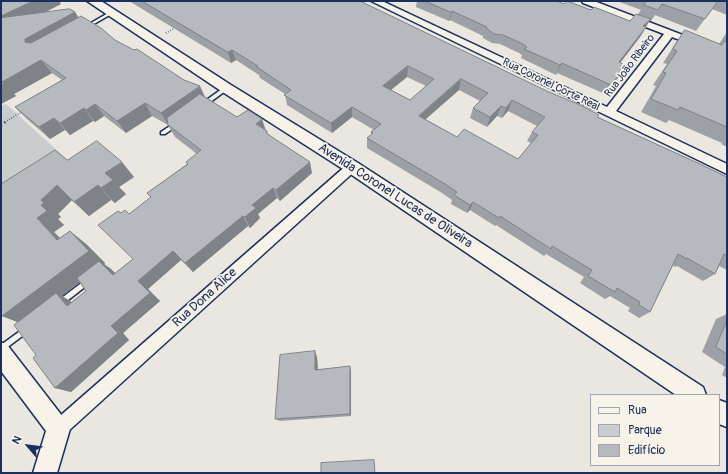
<!DOCTYPE html>
<meta charset="utf-8">
<style>
body{margin:0}
#map{position:relative;width:728px;height:474px;overflow:hidden;background:#eae7e0;font-family:Pangolin,sans-serif}
canvas{display:block}
.frame{position:absolute;inset:0;border:2px solid #1b2f5e;pointer-events:none}
.legend{position:absolute;left:590px;top:394px;width:130px;height:72px;box-sizing:border-box;background:#f7f3e8;border:1px solid #9fa5b1;margin:0;padding:5px 7px;list-style:none;font-size:12px;color:#1b2f5e}
.legend li{display:flex;align-items:center;gap:8px;height:20px}
.legend b{width:20px;border:1px solid #9fa5b1}
.north{position:absolute;left:8px;top:426px;width:40px;height:40px;-webkit-text-stroke:3px #f7f3e8;paint-order:stroke;rotate:298deg;font-size:11px;font-weight:700;line-height:16px;text-align:center;color:#1b2f5e}
.north::after{content:'';display:block;margin:auto;width:14px;height:18px;background:#1b2f5e;clip-path:polygon(50% 0,100% 100%,50% 72%,0 100%)}
</style>
<div id="map">
<canvas width="728" height="474"></canvas>
<div class="frame"></div>
<ul class="legend">
<li><b style="height:5px;background:#f7f3e8"></b>Rua</li>
<li><b style="height:11px;background:#cbcccd"></b>Parque</li>
<li><b style="height:11px;background:#b6babf"></b>Edifício</li>
</ul>
<div class="north">N</div>
</div>
<script>
const g = document.querySelector('canvas').getContext('2d');
g.lineJoin = 'round';
function fill(path, color) {
  g.fillStyle = color;
  g.fill(path, 'evenodd');
}
function strokePath(path, color, width, dash) {
  g.strokeStyle = color;
  g.lineWidth = width;
  g.lineCap = dash ? 'butt' : 'round';
  g.setLineDash(dash || []);
  g.stroke(path);
}
function write(font, color, halo, rows, align = 'center') {
  g.font = font + ' Pangolin,sans-serif';
  g.lineWidth = 3.5;
  g.setLineDash([]);
  g.textBaseline = 'middle';
  g.strokeStyle = halo;
  g.fillStyle = color;
  for (const [text, x, y, turn = 0] of rows) {
    g.save();
    g.translate(x, y);
    g.rotate((+turn || 0) * Math.PI / 180);
    g.textAlign = isNaN(turn) ? turn : align;
    if (halo) g.strokeText(text, 0, 0);
    g.fillText(text, 0, 0);
    g.restore();
  }
}
fill(new Path2D(`
 M6 104 71 163 1 207V106Z`), '#cbcccd');
const lane = new Path2D(`
 M110 12 113 13 87 28 84 27Z
 M226 86 228 88V89L205 106H201V104Z
 M176 122 178 123V125L165 134H161V132Z
 M88 278 90 279 91 281 90 283 63 304 61 305 59 304 58 302 59 300Z
 M27 326 29 327 30 329 29 331 1 352V345Z`);
const street = new Path2D(`
 M371 1H382L607 107 664 34 583 3 582 1H594L727 52V58L672 37 616 111 727 164V174Z
 M352 162 356 164 358 167 356 170 64 435 58 437 52 435 50 429 52 423 348 164Z`);
const secondary = new Path2D(`
 M87 1H101L231 85 358 163 703 387 706 395H676L346 171 221 91Z
 M1 342 8 346 66 421 70 429 57 473H33L46 431 1 371Z
 M719 400 727 403V427L719 424Z`);
strokePath(lane, '#1b2f5e', 3);
strokePath(street, '#1b2f5e', 3);
strokePath(secondary, '#1b2f5e', 3);
strokePath(new Path2D(`
 M166 33 177 27
 M5 122 23 111`), '#1b2f5e', 2, [0.5, 2]);
strokePath(new Path2D(`
 M1 125 7 121`), '#1b2f5e', 2.5, [1, 3]);
fill(lane, '#f7f3e8');
fill(street, '#f7f3e8');
fill(secondary, '#f7f3e8');
fill(new Path2D(`
 M1 1 61 4 46 12H75L78 17 205 98 237 117 267 131 268 134 312 173 280 201 277 198 258 214 260 218 250 228 248 226 193 272 181 260 148 289 160 301 123 333 129 340 71 392 55 388 18 322 2 316 67 160 134 177 119 187 126 194 115 203 111 200 89 216 72 200 58 214 61 217 58 219 64 225 54 232 60 238 70 231 86 244 105 263 104 264 111 269 115 273 133 259 121 213 129 214 151 198 147 193 187 164 186 162 197 154 175 137 168 125 152 116 126 133 104 116 95 122 93 121 70 135 65 130 50 139 27 119 15 107 62 80 52 73 14 94 16 96 1 104ZM80 282 86 291 71 302 70 301 62 296Z
 M129 1H360L598 117 727 177V270L719 266 715 274 703 281 677 266 675 267 673 265 650 312 639 318 628 311 630 308 610 296 605 299 580 283 584 277 546 254 544 256 496 225 495 226 470 210 467 213 451 204 452 200 442 193 367 148V138L371 135V132L374 130 352 117 332 133 287 105 285 94 260 78 259 75 236 60 231 63ZM407 77 426 86 410 100 391 90ZM459 90 480 101 473 108 470 118 487 127 497 116 502 118 508 111 537 126 532 132 527 141 531 143 518 159 457 137 425 119Z
 M417 1H557L564 4 591 10 630 21 638 14 641 10 617 1H727V15L712 9 696 31 655 15 651 21H649L640 37 620 63V75L605 94 557 73 556 75 521 58 522 55 519 53 500 44 492 43 483 38V36L450 20 449 21 416 7Z
 M685 30 719 44 727 32V147L721 144 722 143 669 120 666 123 641 112 656 86 653 85 667 64 663 63 675 44Z
 M727 314V378L722 375 725 367 702 352 716 319Z
 M317 357 318 369 351 371V416L280 421 275 419Z`), '#9da0a4');
fill(new Path2D(`
 M33 1H59L61 4 7 31 1 24V16Z
 M452 11 450 20 449 21 451 12Z
 M75 12 83 25 35 55 25 42V39Z
 M651 19 645 28 643 26Z
 M646 27 640 37 613 72 619 62Z
 M232 50 236 60 231 63 228 52Z
 M41 60 52 73 14 94 16 96 1 104V85L2 82Z
 M562 63 556 75 560 65Z
 M408 66 407 77 383 96V86Z
 M626 66 620 75 605 94 611 85Z
 M461 79 459 90 418 126 419 116Z
 M200 86 206 99 168 125 161 113Z
 M512 100 508 111 502 118 506 108Z
 M145 103 152 116 126 133 117 121Z
 M95 104 104 116 95 122 86 110Z
 M501 106 497 116 487 127 490 117Z
 M352 107V117L332 133 331 123Z
 M84 108 93 121 70 135 60 123Z
 M54 118 65 130 50 139 39 127Z
 M262 119 266 131 256 124Z
 M122 162 134 177 119 187 126 194 115 203 101 188 105 173Z
 M310 162 312 173 280 201 276 190Z
 M57 185 73 199 58 214 61 217 58 219 64 225 54 232 74 253 57 240 37 218 41 205V200Z
 M98 185 111 200 89 216 74 202Z
 M273 188 277 198 258 214 260 218 250 228 245 217 252 205Z
 M473 202 470 210 467 213 470 205Z
 M243 216 248 226 193 272 185 263Z
 M70 231 86 244 105 263 104 264 111 269 124 283 113 275 103 265 62 296 70 301 81 313 25 325 2 316Z
 M173 251 181 260 148 289 160 301 123 333 129 340 71 392 55 388 111 326 138 281Z
 M315 351 317 357 318 375 315 370Z
 M350 366 351 371V416L350 414Z`), '#7f8286');
const building = new Path2D(`
 M1 1H33L1 16Z
 M142 1H360L549 92 578 104 599 115 597 117 700 164 727 177V255L724 254 715 274 687 258V259L678 254 650 312 639 305 640 302 617 288 615 292 588 276 592 270 552 246 551 249 500 216 499 218 473 202 470 205 454 195 457 192 445 184 367 138 373 133 371 132 381 124 352 107 331 123 284 95 291 90 257 67 258 66 232 50 228 52ZM408 66 434 79 410 100 383 86ZM461 79 488 93 473 108 490 117 501 106 506 108 512 100 545 117 532 132 538 135 518 159 464 129 457 137 419 116Z
 M425 1H557L564 4 567 1 591 10 594 7 630 21 636 14 651 19 643 26 646 27 619 62 626 66 611 85 562 63 560 65 524 49 527 47 523 44 503 35 494 34 486 28 487 27 452 11 451 12Z
 M647 1H718L705 19 662 4 658 10 644 5Z
 M70 9 75 12 25 39V42L31 43 81 16 101 28 115 40 130 48 134 50 137 49 184 80 200 86 161 113 145 103 117 121 95 104 86 110 84 108 60 123 54 118 39 127 15 107 66 78 41 60 2 82 4 84 1 85V18Z
 M685 30 722 45 724 41 727 42V127L680 107 678 110 651 99 666 73 663 72 677 51 673 49Z
 M200 94 237 117 248 110 262 119 256 124 267 131 266 133 310 162 276 190 273 188 252 205 256 208 245 217 243 216 185 263 173 251 138 281 150 293 111 326 118 333 55 388 33 358 36 355 14 325 56 293 67 306 86 291 77 278 99 261 113 275 133 259 98 225 118 211 121 213 125 210 129 214 151 197 147 193 188 164 186 162 201 150 168 125 167 118Z
 M97 141 122 162 105 173 113 180 101 188 98 185 74 202 57 185 41 200 44 203 41 205 47 211 37 218 57 240 70 231 89 251 2 316 1 314V184L55 150 67 160Z
 M727 321V354L716 347Z
 M315 351V370L350 366V414L275 419 280 355Z
 M374 460 375 473H321V463Z`);
fill(building, '#b6babf');
strokePath(building, '#7f8286', 1);
write('11px', '#1b2f5e', '#f7f3e8', [
 ["Rua João Ribeiro",630,66,-53],
 ["Rua Coronel Corte Real",551,85,26]
]);
write('13px', '#1b2f5e', '#f7f3e8', [
 ["Avenida Coronel Lucas de Oliveira",395,196,33],
 ["Rua Dona Alice",205,298,-42]
]);
</script>
